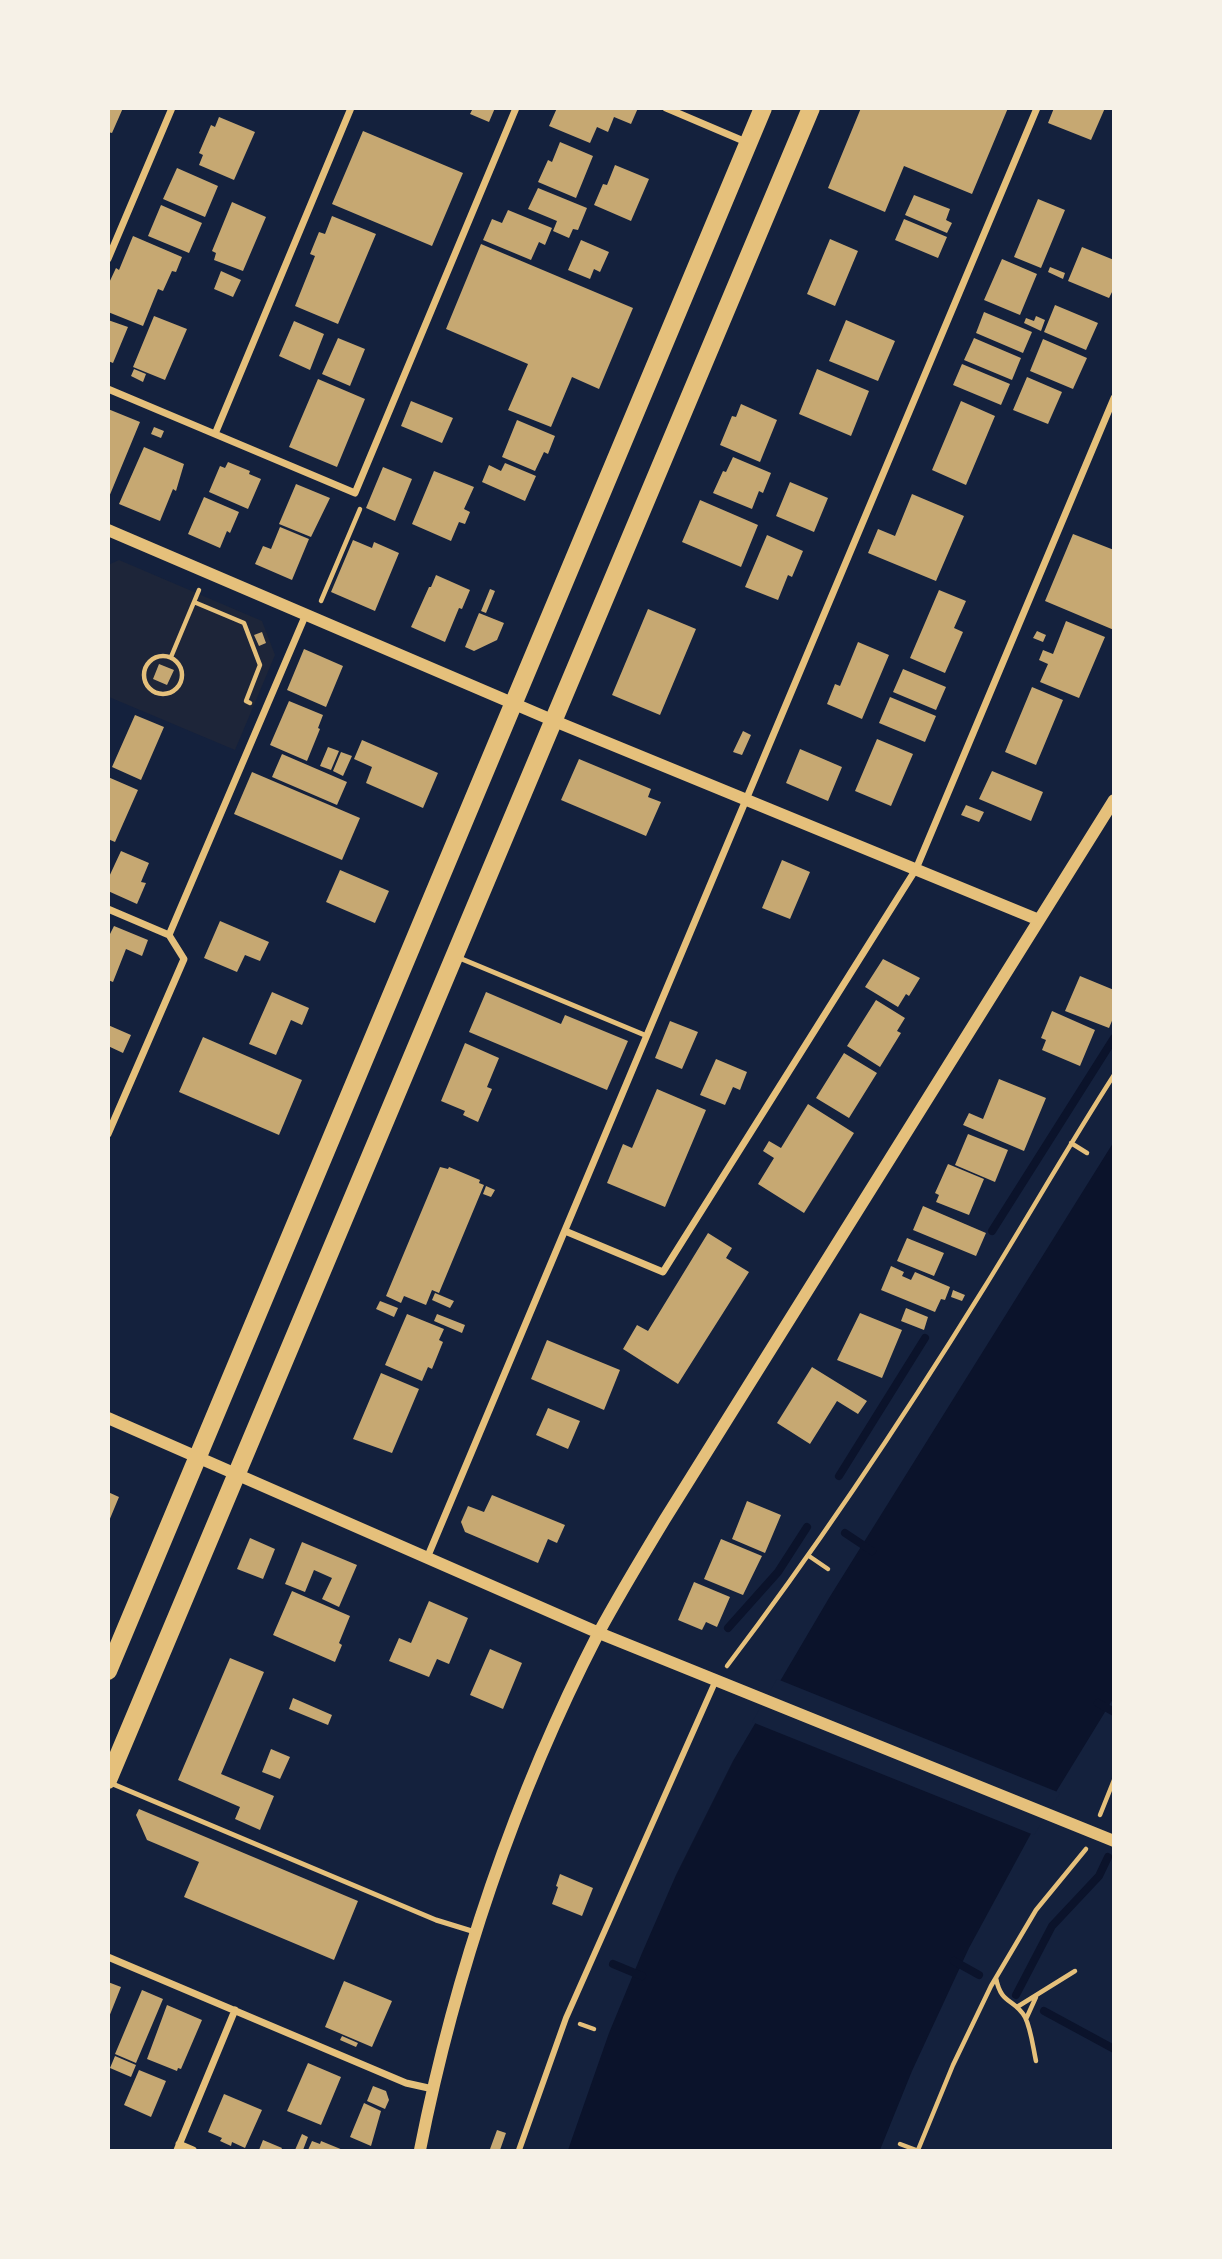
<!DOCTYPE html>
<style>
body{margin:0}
#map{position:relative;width:1222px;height:2259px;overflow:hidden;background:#14213d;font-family:"IBM Plex Serif",serif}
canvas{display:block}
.frame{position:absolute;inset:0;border:110px solid #f6f1e7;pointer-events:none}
</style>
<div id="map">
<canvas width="1222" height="2259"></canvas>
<div class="frame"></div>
</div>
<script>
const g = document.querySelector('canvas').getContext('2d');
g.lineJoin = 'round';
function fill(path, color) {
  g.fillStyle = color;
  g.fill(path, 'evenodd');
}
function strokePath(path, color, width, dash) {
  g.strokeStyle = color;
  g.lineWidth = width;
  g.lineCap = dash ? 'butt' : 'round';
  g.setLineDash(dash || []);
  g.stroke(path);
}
fill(new Path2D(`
 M119 560 262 621 275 655 235 750 109 697 108 565Z`), '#1d2539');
fill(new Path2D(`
 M1113 1143V1699L1034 1828 969 1948 912 2071 880 2150H568L609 2033 642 1953 676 1875 733 1761 829 1598Z`), '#0b132b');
fill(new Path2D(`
 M777 1679 1060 1793 1034 1835 752 1722Z`), '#14213d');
strokePath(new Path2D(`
 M992 1231 1114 1038
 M839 1476 925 1338
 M845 1533 872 1551
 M728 1628 778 1572 807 1527
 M1098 1703 1114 1712
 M954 1961 979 1975
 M613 1964 642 1976
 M1016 1995 1052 1926 1099 1876 1108 1857
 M1044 2011 1114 2049`), '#0b132b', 8);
fill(new Path2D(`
 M108 108H123L112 133 108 132Z
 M473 108H495L489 122 470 114Z
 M557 108H638L631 124 614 117 608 132 597 127 590 143 549 126Z
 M861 108H1008L972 194 904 166 885 212 828 188Z
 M1054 108H1105L1091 140 1048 123Z
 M219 117 255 132 234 180 199 165 203 155 199 153 211 125 215 127Z
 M363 131 463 173 432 246 332 204Z
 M560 142 593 156 576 198 538 182 548 160 552 162Z
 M615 165 649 179 631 221 594 205 603 184 607 185Z
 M177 168 218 186 205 217 163 199Z
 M538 188 587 208 578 230 573 229 569 238 553 231 557 221 528 209Z
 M914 195 950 209 946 220 952 223 947 233 905 215Z
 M1038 199 1065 210 1041 268 1014 257Z
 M232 202 266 217 243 271 214 260 216 253 212 251Z
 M161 205 202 223 189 253 148 236Z
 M508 210 552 228 545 245 539 242 531 260 483 240 492 219 502 223Z
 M332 216 376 234 338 324 295 306 315 256 310 254 319 232 325 234Z
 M904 219 947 237 938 258 895 240Z
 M133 236 182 257 176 272 172 271 163 291 158 289 143 326 108 312V285L116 268 119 270Z
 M830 239 858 251 835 306 807 294Z
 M581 240 609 252 600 272 594 269 590 279 568 270Z
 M481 244 633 308 599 389 572 377 551 427 508 410 528 364 446 329Z
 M1082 247 1114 260V288L1109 298 1068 281Z
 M1002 259 1037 274 1020 315 984 300Z
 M1050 267 1065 273 1063 279 1048 272Z
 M221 271 241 280 233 297 214 289Z
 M1055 305 1098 323 1086 350 1044 332Z
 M984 312 1032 332 1023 353 976 333Z
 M154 316 187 329 165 380 133 367Z
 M1036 316 1045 320 1041 331 1024 323 1026 318 1034 321Z
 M108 320 128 327 113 363 108 361Z
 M846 320 895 341 878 381 829 361Z
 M294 321 324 334 310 370 279 356Z
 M338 338 365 349 350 386 322 374Z
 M974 338 1021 358 1012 380 964 360Z
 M1043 339 1087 358 1073 389 1030 371Z
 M962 364 1010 384 1001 405 953 385Z
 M134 369 146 374 143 382 131 376Z
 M817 369 869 391 851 436 799 414Z
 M1027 377 1062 392 1048 424 1013 410Z
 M318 379 365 399 337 467 289 447Z
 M411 401 453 418 442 443 401 426Z
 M961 401 995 416 966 485 932 470Z
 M741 404 777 420 760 462 720 445 732 416 736 417Z
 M108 409 140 422 109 497H108Z
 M517 420 555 436 548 454 544 452 535 471 502 457Z
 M154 427 164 431 161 438 151 434Z
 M144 447 184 464 176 491 173 489 160 521 119 504Z
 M733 457 771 473 763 493 759 491 752 509 713 493 723 471 726 472Z
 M228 462 250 471 249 474 261 479 248 509 209 492 220 466 225 468Z
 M505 463 536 476 525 501 482 482 489 465 501 471Z
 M383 467 412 479 395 521 366 508Z
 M434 471 474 487 464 509 470 512 465 524 459 522 451 541 412 524Z
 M790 482 828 498 814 532 776 516Z
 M296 484 330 498 311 537 279 524Z
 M912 494 964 516 936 581 868 553 878 529 895 536Z
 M204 497 239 512 230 533 227 531 220 548 188 534Z
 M700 500 758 525 741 567 682 542Z
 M280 527 309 539 292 580 255 564 263 546 271 549Z
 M1073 534 1114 550V630L1045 601Z
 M767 535 803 551 792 577 788 575 778 600 745 587Z
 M353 540 372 548 374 542 399 553 375 611 331 592Z
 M436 575 470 590 462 609 459 608 445 642 411 627 429 587H431Z
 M490 589 495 591 486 613 481 611Z
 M939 590 966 601 954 628 963 632 945 673 910 658Z
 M648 609 696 629 660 715 612 695Z
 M479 613 504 623 497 640 474 651 465 647Z
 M1066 621 1105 637 1079 698 1040 682 1048 664 1039 660 1043 650 1053 654Z
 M1037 631 1046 635 1043 642 1033 638Z
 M262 632 266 643 259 646 254 635Z
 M858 642 889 655 862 719 827 704 835 684 840 686Z
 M304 649 343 666 326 707 287 690Z
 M159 664 174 670 167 685 153 679Z
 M903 669 946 687 936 710 893 692Z
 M1032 687 1063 700 1036 765 1005 752Z
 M890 697 936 716 925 742 879 723Z
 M289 701 323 715 318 728 320 729 307 761 270 745Z
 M135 715 164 727 141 780 112 767Z
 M743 731 751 735 742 755 733 752Z
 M877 739 913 754 891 806 855 791Z
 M362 740 438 773 423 808 366 783 372 767 354 759Z
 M328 747 339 751 331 770 320 766Z
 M800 749 842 767 828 801 786 783Z
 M341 752 352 756 343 776 333 771Z
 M282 754 347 782 337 805 272 777Z
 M579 759 651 789 648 797 661 802 646 836 561 800Z
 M992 771 1043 792 1031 821 979 799Z
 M252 772 360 818 342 860 234 814Z
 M108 777 138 790 115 842 108 839Z
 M966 805 984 812 979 822 961 815Z
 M121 851 149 863 141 882 146 883 137 904 108 891V879Z
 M782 860 810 872 790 919 762 908Z
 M340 870 389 891 375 923 326 902Z
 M220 921 269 942 260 961 245 955 237 972 204 958Z
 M114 926 148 940 142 956 126 949 113 982 108 980V938Z
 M883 959 920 978 909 996 906 994 898 1007 865 987Z
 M1080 976 1114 990V1016L1109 1028 1065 1011Z
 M272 992 309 1008 302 1025 291 1020 276 1055 249 1044Z
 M486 992 561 1024 565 1015 628 1041 607 1090 469 1032Z
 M876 1000 905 1018 897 1031 901 1033 880 1067 847 1046Z
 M1052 1011 1095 1030 1080 1066 1042 1050 1046 1040 1041 1038Z
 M670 1021 698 1032 682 1069 655 1058Z
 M108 1025 131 1035 123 1053 108 1046Z
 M203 1037 302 1080 279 1135 179 1092Z
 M465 1043 499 1058 487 1087 492 1089 478 1122 463 1115 465 1111 441 1101Z
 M844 1053 877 1073 849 1118 816 1098Z
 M716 1059 747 1072 740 1090 733 1087 725 1105 700 1095Z
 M999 1079 1046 1098 1024 1151 963 1125 969 1113 983 1119Z
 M657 1089 706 1110 665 1207 607 1183 623 1144 632 1148Z
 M808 1104 854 1133 804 1213 758 1184 774 1158 763 1151 769 1141 781 1148Z
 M968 1134 1008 1150 995 1182 955 1165Z
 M948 1164 984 1179 969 1215 936 1202 939 1195 935 1193Z
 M440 1167 448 1169 449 1167 480 1180 479 1183 484 1185 439 1293 432 1290 426 1305 404 1296 401 1303 386 1296Z
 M486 1186 495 1190 491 1197 483 1194Z
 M923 1206 986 1233 976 1256 913 1230Z
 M708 1233 732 1248 726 1258 749 1272 678 1384 623 1349 637 1325 648 1331Z
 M907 1238 944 1253 934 1276 897 1261Z
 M891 1266 904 1272 902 1276 911 1280 915 1272 950 1287 945 1300 941 1299 935 1312 881 1290Z
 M953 1290 965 1295 962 1301 951 1297Z
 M435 1293 454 1301 450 1308 432 1300Z
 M380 1301 398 1308 394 1317 376 1309Z
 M906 1308 928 1317 924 1330 901 1321Z
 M860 1313 902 1330 882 1378 837 1360Z
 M407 1314 444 1329 439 1340 443 1342 432 1369 428 1367 422 1381 385 1365Z
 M437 1314 465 1325 462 1333 434 1321Z
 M547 1340 620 1370 604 1410 531 1379Z
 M812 1367 867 1401 858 1414 837 1401 810 1444 777 1423Z
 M381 1373 419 1389 392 1453 353 1439Z
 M548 1408 580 1421 568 1449 536 1435Z
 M108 1492 119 1497 109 1521H108Z
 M492 1495 565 1525 557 1543 548 1539 538 1563 465 1532 461 1522 468 1506 484 1512Z
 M747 1501 781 1515 765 1553 732 1539Z
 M250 1538 275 1549 263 1579 237 1569Z
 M721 1539 762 1556 743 1595 704 1579Z
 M302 1542 357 1565 339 1607 322 1599 332 1578 314 1570 305 1592 285 1584Z
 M694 1582 730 1597 717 1627 706 1622 702 1630 678 1620Z
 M292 1591 350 1616 339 1643 342 1645 335 1662 273 1635Z
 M429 1601 468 1618 449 1664 437 1659 429 1677 389 1661 399 1638 411 1643Z
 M490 1649 522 1663 503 1709 470 1695Z
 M230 1658 264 1672 221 1774 274 1796 260 1830 235 1819 240 1807 178 1780Z
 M293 1698 332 1715 328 1725 289 1709Z
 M271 1749 290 1757 280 1779 262 1772Z
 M139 1809 358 1901 334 1960 184 1897 199 1862 147 1840 136 1815Z
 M560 1874 593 1888 582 1916 552 1904 558 1887 556 1886Z
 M344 1981 392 2001 372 2047 325 2027Z
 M108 1982 121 1987 109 2017H108Z
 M142 1990 163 1999 136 2063 115 2054Z
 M167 2005 202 2020 181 2069 178 2068 177 2071 147 2059Z
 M342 2036 358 2043 356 2047 340 2040Z
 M115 2056 136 2065 131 2077 110 2068Z
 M308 2063 341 2077 321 2125 287 2111Z
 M139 2070 166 2081 151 2117 124 2105Z
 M373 2086 386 2091 389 2100 385 2109 367 2101Z
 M224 2094 262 2110 245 2148 232 2142 231 2146 220 2141 222 2138 208 2132Z
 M364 2103 381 2111 371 2146 350 2137Z
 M497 2130 506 2133 500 2150 490 2149Z
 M302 2134 308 2137 303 2150H295Z
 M263 2140 282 2148 281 2150H259Z
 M312 2141 320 2144 321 2141 343 2150H308Z`), '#c6a872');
strokePath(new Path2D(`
 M321 601 360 509
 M194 602 244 623 260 665 246 701 250 703
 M144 675a19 19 0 1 1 38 0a19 19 0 1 1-38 0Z
 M171 657 199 590
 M1071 1143 1087 1153
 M809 1556 828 1569
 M727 1666C819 1545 904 1417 984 1288 1028 1217 1069 1145 1114 1075
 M1100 1815 1114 1780
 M996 1978C1001 2005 1014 1998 1025 2017 1031 2029 1033 2047 1036 2061
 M1017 2007 1075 1971
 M1026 2019 1036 1997
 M580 2024 594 2029
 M900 2144 916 2150
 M918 2150 953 2065 991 1986 1036 1910 1086 1849`), '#e5c07b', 4.5);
strokePath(new Path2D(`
 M457 957 647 1036
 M108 1782 436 1920 475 1932`), '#e5c07b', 5);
strokePath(new Path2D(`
 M519 2150 566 2018 716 1680`), '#e5c07b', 6);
strokePath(new Path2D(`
 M666 108 746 142
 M108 259 172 108
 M108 389 355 493 516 108
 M215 434 351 108
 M108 909 169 935 184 959 108 1134
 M169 935 306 614
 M565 1231 663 1272 916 869 1114 398
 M427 1558 1037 108
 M108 1957 406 2083 433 2089
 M179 2144 193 2150
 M177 2150 235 2010`), '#e5c07b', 7);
strokePath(new Path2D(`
 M108 530 552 720 1039 920
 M108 1418 599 1633 1114 1841
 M420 2150C455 1973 515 1795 598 1634 619 1595 642 1557 665 1519L1114 800`), '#e5c07b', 12);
strokePath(new Path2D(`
 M108 1671 763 108
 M108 1780 811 108`), '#e5c07b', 18);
</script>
